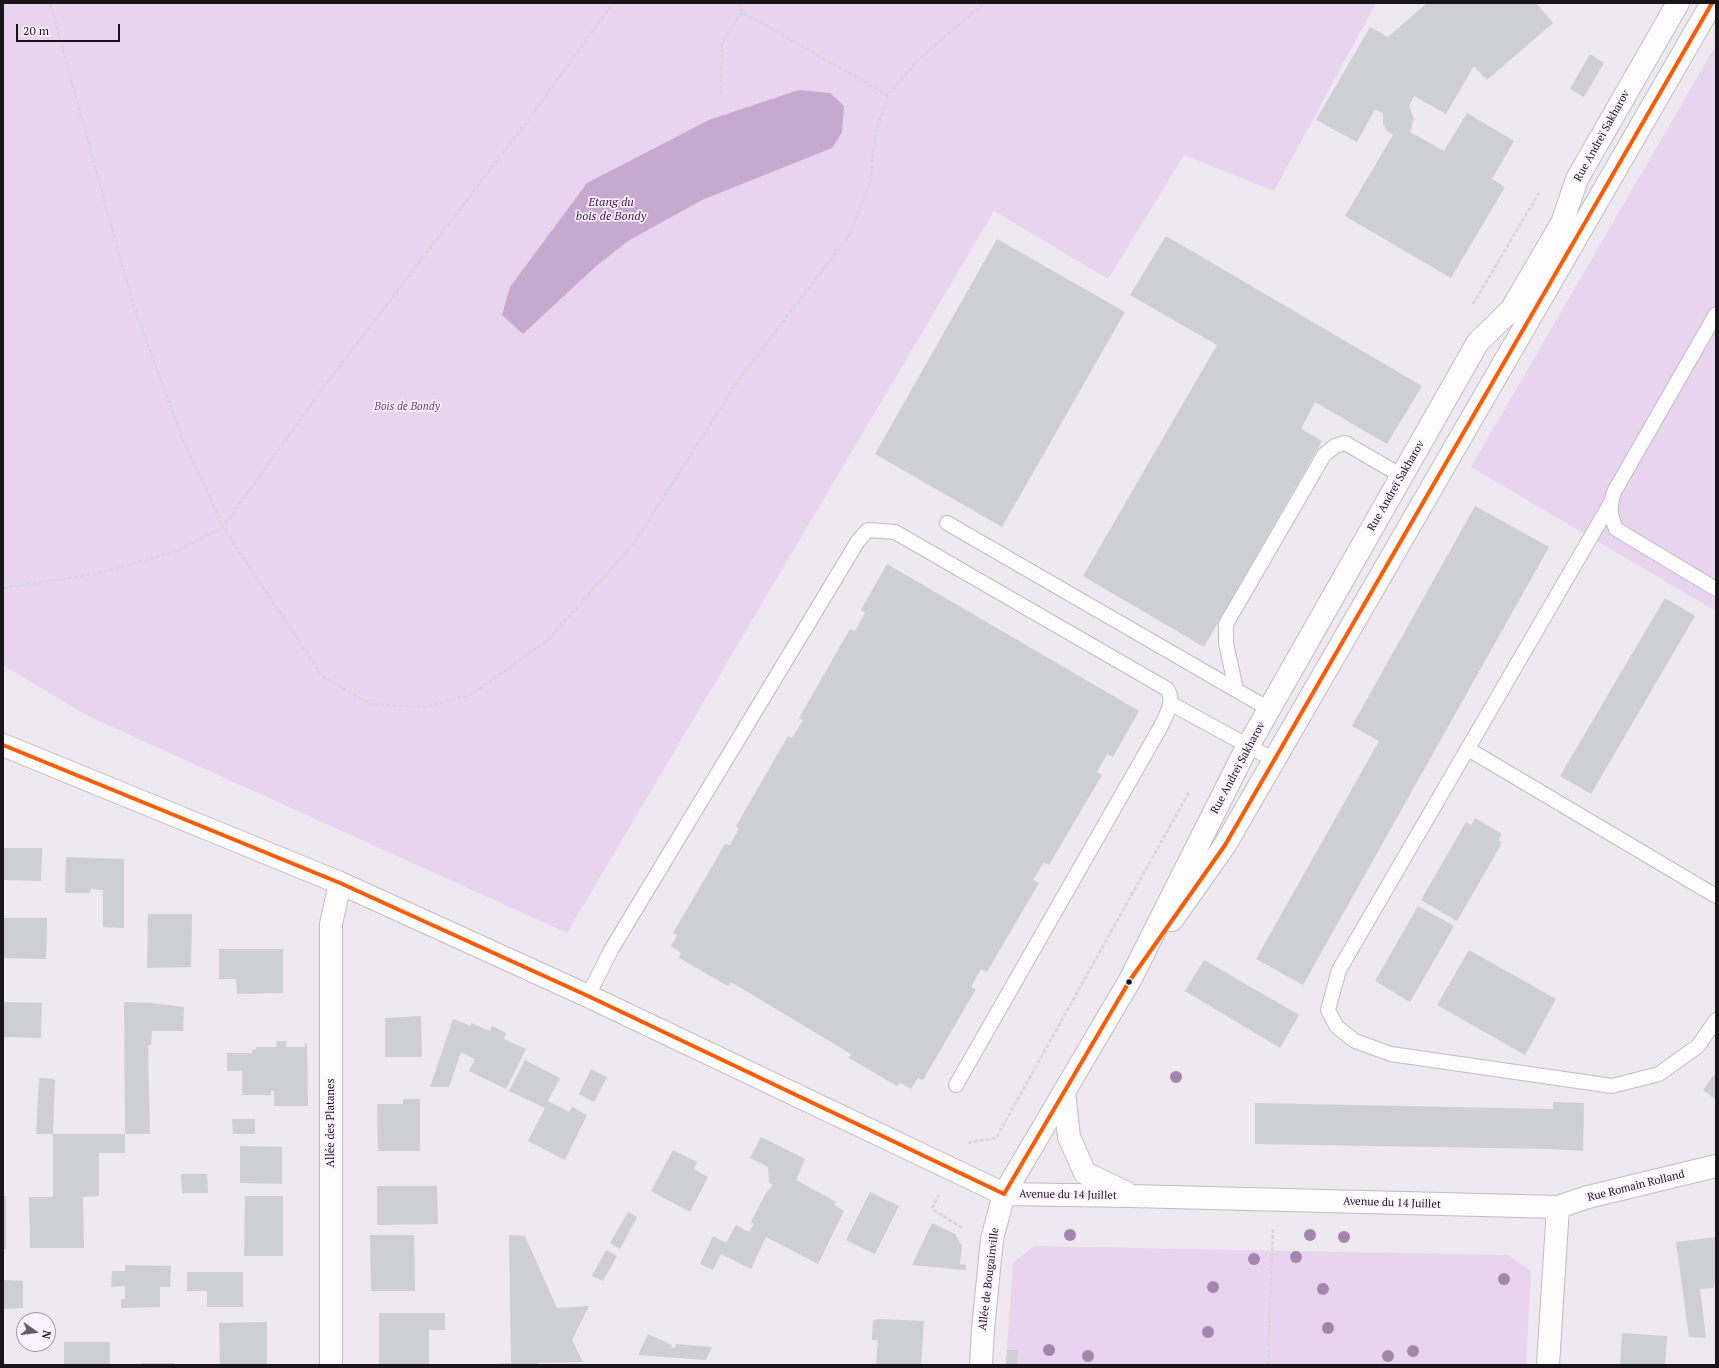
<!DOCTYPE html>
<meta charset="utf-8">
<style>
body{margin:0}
#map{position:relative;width:1719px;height:1368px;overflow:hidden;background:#eee8f0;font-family:"PT Serif",serif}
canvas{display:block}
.frame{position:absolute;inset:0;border:4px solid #1a151b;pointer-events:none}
.north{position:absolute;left:16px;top:1312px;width:40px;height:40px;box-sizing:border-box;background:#fcf2ff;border:1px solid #a29aa4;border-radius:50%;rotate:104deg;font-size:11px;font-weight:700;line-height:16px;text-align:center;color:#1a151b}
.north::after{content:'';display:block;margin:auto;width:14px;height:18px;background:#645f66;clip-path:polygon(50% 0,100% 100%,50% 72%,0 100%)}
.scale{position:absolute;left:16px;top:24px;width:104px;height:18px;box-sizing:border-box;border:2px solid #1a151b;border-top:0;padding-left:5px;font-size:12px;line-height:14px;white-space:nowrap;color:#1a151b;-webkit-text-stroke:3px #fcf2ff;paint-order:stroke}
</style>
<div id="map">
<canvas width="1719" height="1368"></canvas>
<div class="frame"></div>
<div class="north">N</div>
<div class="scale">20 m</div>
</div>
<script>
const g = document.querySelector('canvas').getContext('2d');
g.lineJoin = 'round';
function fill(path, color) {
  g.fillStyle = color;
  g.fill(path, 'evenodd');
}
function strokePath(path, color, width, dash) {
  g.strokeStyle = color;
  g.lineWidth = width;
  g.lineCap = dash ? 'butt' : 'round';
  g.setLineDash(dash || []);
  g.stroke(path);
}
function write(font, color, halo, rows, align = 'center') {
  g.font = font + ' "PT Serif",serif';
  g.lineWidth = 3.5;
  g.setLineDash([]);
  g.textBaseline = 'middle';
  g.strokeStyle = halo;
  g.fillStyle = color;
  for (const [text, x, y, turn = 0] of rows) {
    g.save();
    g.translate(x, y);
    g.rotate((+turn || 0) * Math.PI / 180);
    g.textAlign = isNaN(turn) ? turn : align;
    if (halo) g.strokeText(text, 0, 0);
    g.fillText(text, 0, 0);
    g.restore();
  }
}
fill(new Path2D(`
 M3 3H1376L1274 191 1184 155 1108 279 994 211 567 933 88 716 3 665Z
 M1716 45V611L1471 467Z
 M1034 1246 1508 1255 1531 1271 1526 1365H1006L1013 1263Z`), '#e8d4ee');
fill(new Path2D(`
 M799 90 830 93 844 106 842 132 832 148 702 200 628 241 595 267 523 334 502 315 510 287 587 183 709 120Z`), '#c7a9cf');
fill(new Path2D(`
 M1427 3H1536L1553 23 1487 80 1474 66 1446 114 1414 96 1409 106 1414 119 1410 132 1444 151 1467 113 1514 141 1492 179 1505 187 1451 278 1345 216 1393 135 1387 131 1383 124V113L1375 109 1357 142 1316 120 1370 27 1388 37Z
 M1590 54 1604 63 1584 97 1570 89Z
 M1166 236 1422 386 1387 444 1315 402 1301 429 1322 441 1204 647 1083 576 1217 345 1130 295Z
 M997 239 1125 312 1002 527 875 454Z
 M1475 506 1549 547 1303 985 1256 959 1379 741 1352 726Z
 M887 564 1139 711 1113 757 1107 754 1097 772 1102 775 1049 865 1044 862 1033 880 1039 883 987 972 981 969 971 987 976 989 923 1080 918 1078 911 1089 900 1083 897 1086 849 1058 851 1054 731 982 728 986 679 958 681 953 671 946 677 935 673 933 725 844 730 845 739 828 736 826 788 736 792 738 803 720 799 718 850 629 855 631 865 613 861 610Z
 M1665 598 1695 616 1591 794 1560 776Z
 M1475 818 1502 834 1498 840 1502 843 1457 921 1421 900 1466 822 1471 825Z
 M3 848H42L41 881 3 880Z
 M66 857 124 859V928L103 927V890L91 889 90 893H65Z
 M1418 906 1454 926 1410 1002 1375 981Z
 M148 914H192L191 967 147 968Z
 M3 918H47L46 959 3 958Z
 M219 949H283V993L237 994 236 979H219Z
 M1469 950 1556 999 1525 1055 1437 1005Z
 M1204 960 1299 1015 1280 1048 1185 991Z
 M3 1002 42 1003 41 1038 3 1037Z
 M124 1002 152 1003 184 1007 183 1031H152L151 1045H148L150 1134H125V1153H99V1196L83 1197 84 1248H30L29 1197H53V1134H125Z
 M421 1016 422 1057H385V1018Z
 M453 1019 471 1026V1023L490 1031 492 1026 506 1033 504 1039 526 1049 506 1089 469 1071 475 1059 461 1052 449 1087H430Z
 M276 1041H287L286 1047H305V1043H307L308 1106H274V1091H271V1095H242V1071H227V1053H252V1050L256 1049V1047H277Z
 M525 1060 560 1078 548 1101 569 1112 572 1107 587 1115 565 1160 528 1141 545 1108 509 1091Z
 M591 1069 607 1077 594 1102 579 1094Z
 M1716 1072V1100L1703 1090Z
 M39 1078 55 1079 53 1134H36Z
 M403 1099H420V1151H378L377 1104H403Z
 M1553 1102 1584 1103 1583 1151 1551 1149 1255 1144V1103L1553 1109Z
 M232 1119H255V1134H233Z
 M761 1137 805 1159 796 1180 836 1202 834 1205 844 1211 818 1264 766 1237 751 1269 721 1254 713 1270 700 1264 713 1236 726 1243 736 1225 749 1232 754 1224 751 1222 766 1193 773 1185 769 1183 768 1167 750 1158Z
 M240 1146 282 1147V1184L240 1183Z
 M673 1150 697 1162 694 1169 708 1177 690 1212 651 1191Z
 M181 1174H207L208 1193H182Z
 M377 1186H437L438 1224 377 1225Z
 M870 1192 899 1206 875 1254 846 1240Z
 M3 1196H6V1249H3Z
 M245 1196H283V1256H244Z
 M628 1212 637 1217 620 1249 610 1243Z
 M932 1223 955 1234 962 1246 960 1264 966 1265 965 1270 912 1265Z
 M370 1235H414L415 1291H371Z
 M509 1235 525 1236 557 1308 589 1306 572 1340 583 1362 538 1363V1365H494V1364L511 1363Z
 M1716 1237V1282L1714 1284V1288L1700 1289 1706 1338 1689 1337 1676 1242Z
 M606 1250 617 1256 603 1281 592 1276Z
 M125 1265 171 1266 170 1287H160V1307L121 1308V1299H125V1286L111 1287 112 1271H125Z
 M187 1272H243V1307H207V1291H187Z
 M3 1280 23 1281V1308L3 1309Z
 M379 1313H445V1330H429V1364L379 1365Z
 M880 1319 924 1321 921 1365H876L878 1340H872L873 1320Z
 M267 1322V1365H220L219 1323Z
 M1622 1333 1667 1336 1665 1365H1620Z
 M648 1334 672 1345 671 1348H675L676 1344 712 1347 706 1360 638 1355Z
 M64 1342H110V1365H64Z
 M1007 1350H1018L1017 1365 1006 1364Z
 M142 1363H174V1365H142Z`), '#cdcfd2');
const service = new Path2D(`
 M1716 314 1614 492C1609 508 1610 514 1616 529L1716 589
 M1610 504 1339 970 1328 1010 1337 1027 1355 1041 1391 1054 1612 1086 1659 1074 1698 1046 1716 1020
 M947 523 1269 709
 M1236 689 1226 643V624L1324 455 1335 446 1345 443 1402 476
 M1170 703 1274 760
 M1468 749 1716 896
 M588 996 611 950 858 541 868 530 895 532 1167 689C1176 701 1165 717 1160 728L956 1085`);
const minor = new Path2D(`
 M1064 1092 1069 1137 1085 1173 1125 1192
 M331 1365V924L340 883
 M981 1365 983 1329 992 1239 1004 1194 1131 1196 1558 1207 1588 1197 1716 1166
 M1548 1365 1558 1207`);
const tertiary = new Path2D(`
 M3 745 340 883 588 996 1004 1194 1130 980 1243 755 1478 342 1511 310 1562 223 1577 179 1678 3
 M1172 920 1225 845 1712 3`);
strokePath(service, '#c0bbc1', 16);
strokePath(minor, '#c0bbc1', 24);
strokePath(tertiary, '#c0bbc1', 24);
strokePath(new Path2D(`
 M50 3 133 304 180 432 223 527 322 676 370 704 426 707 472 694 548 640 634 543 740 378 848 237 870 183 875 135 888 95 918 60 984 3
 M738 3 742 12 888 95
 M721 95 722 43 742 12
 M1473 304 1539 193
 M3 588 96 574 174 552 223 527 325 385 526 123 613 3
 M969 1144 970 1142 996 1138 1189 792
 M939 1194 932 1209 964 1229
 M1268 1365 1273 1228`), '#d7d5d7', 2.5, [4, 2]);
strokePath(service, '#fcfcfd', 14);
strokePath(minor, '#fcfcfd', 22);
strokePath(tertiary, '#fcfcfd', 22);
strokePath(new Path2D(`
 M3 745 340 883 588 996 1004 1194
 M1004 1194 1130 980 1225 845 1712 3`), '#ff5a00', 4);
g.fillStyle = '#a486ad';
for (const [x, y] of [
 [1176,1077],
 [1070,1235],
 [1310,1235],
 [1344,1237],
 [1296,1257],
 [1254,1259],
 [1504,1279],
 [1213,1287],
 [1323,1289],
 [1328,1328],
 [1208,1332],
 [1049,1350],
 [1413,1351],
 [1088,1356],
 [1388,1356]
]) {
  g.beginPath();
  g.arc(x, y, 6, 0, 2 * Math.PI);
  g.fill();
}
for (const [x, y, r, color] of [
 [1129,982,3.5,"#1a151b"]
]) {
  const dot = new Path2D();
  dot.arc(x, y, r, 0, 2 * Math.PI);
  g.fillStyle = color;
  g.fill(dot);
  strokePath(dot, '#fcf2ff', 1.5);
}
write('11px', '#1a151b', '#fcf2ff', [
 ["Rue Andreï Sakharov",1602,136,-61],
 ["Rue Andreï Sakharov",1396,486,-60],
 ["Rue Andreï Sakharov",1238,768,-62],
 ["Allée des Platanes",331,1123,-90],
 ["Rue Romain Rolland",1636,1186,-14],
 ["Avenue du 14 Juillet",1068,1195,1],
 ["Avenue du 14 Juillet",1392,1203,2],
 ["Allée de Bougainville",989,1279,-83]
]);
write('italic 11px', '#683676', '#fcf2ff', [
 ["Bois de Bondy",407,407]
]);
write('italic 12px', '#400d4d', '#fcf2ff', [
 ["Etang du",611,203],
 ["bois de Bondy",611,217]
]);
</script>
